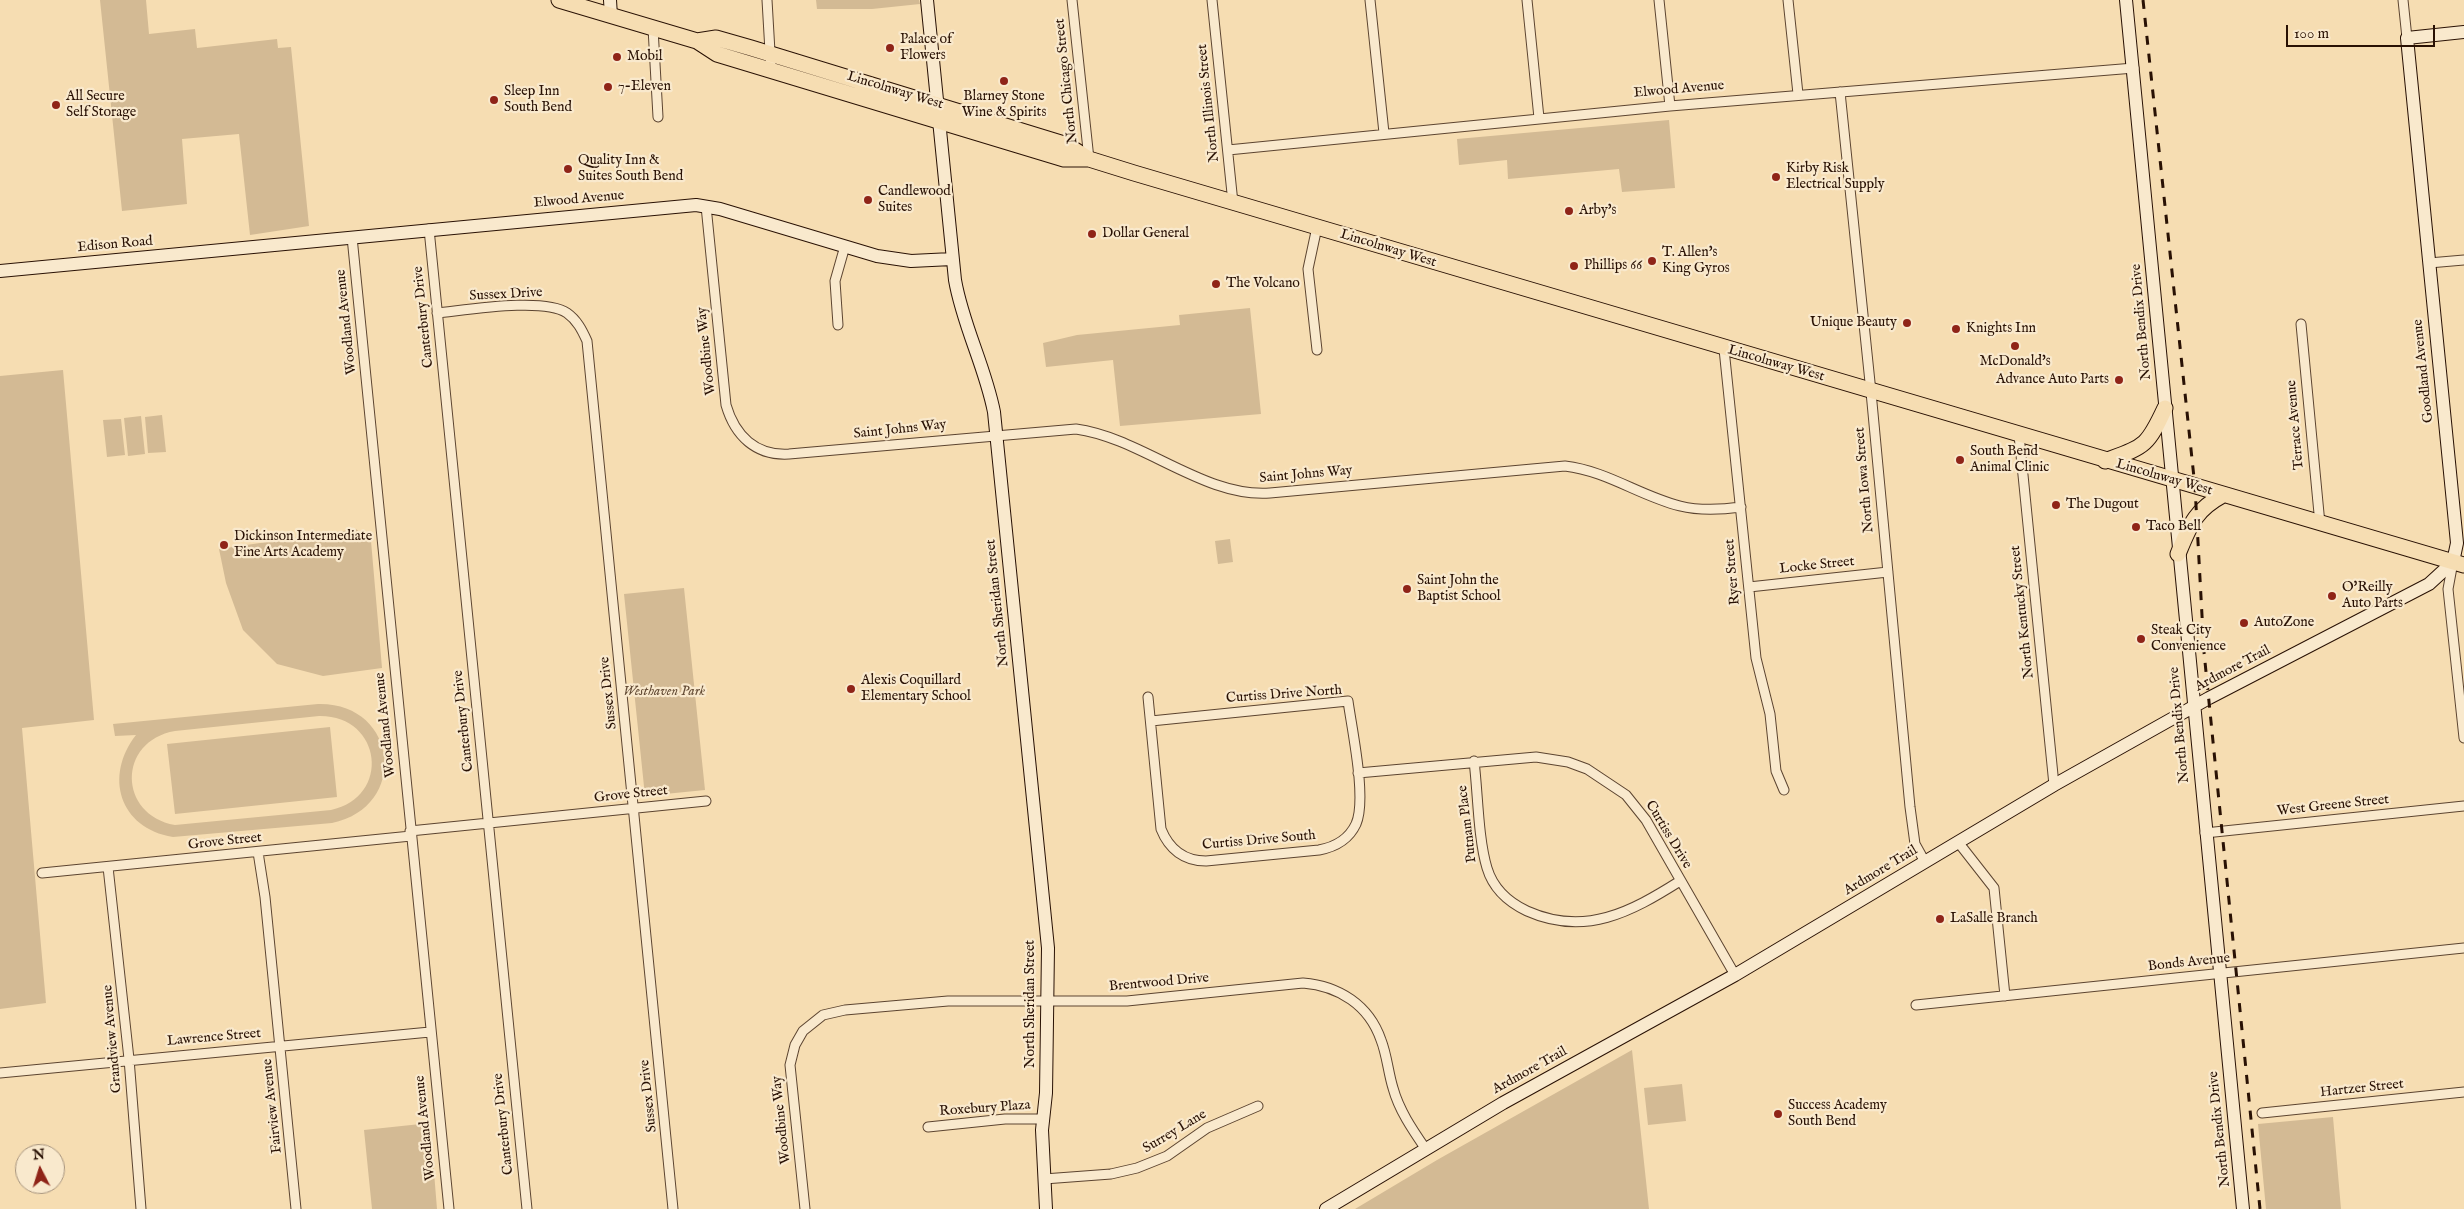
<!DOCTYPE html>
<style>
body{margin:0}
#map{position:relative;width:2464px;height:1209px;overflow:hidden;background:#f6ddb2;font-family:"IM FELL English",serif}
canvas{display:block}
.north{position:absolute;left:15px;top:1144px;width:50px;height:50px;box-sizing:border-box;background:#f9e9cd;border:1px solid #a6937d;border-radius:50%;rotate:355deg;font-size:14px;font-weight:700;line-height:20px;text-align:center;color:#291104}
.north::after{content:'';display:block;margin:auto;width:18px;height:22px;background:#8f2418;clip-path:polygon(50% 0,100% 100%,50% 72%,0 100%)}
.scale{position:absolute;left:2286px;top:25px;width:149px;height:22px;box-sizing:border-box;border:2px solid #291104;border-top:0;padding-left:6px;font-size:15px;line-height:18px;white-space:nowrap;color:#291104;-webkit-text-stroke:4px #f9e9cd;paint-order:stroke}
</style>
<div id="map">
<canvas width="2464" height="1209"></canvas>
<div class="north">N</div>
<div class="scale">100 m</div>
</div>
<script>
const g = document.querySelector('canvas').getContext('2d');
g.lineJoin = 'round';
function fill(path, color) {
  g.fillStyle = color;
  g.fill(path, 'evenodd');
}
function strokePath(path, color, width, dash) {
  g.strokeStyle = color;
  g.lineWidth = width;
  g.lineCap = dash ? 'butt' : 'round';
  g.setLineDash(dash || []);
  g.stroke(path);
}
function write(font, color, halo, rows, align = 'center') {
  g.font = font + ' "IM FELL English",serif';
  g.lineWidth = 4.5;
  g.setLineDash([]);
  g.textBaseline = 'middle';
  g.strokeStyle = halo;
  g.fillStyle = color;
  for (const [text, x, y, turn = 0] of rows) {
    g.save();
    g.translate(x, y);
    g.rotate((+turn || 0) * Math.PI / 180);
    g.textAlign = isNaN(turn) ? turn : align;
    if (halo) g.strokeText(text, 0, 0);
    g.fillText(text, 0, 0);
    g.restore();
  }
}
fill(new Path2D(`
 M100 0H146L149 34 195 29 197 48 277 39 278 48 291 47 309 226 250 235 239 134 182 139 187 204 122 211Z
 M816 0H919L920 4 872 9H817Z
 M1669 120 1675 188 1622 192 1619 169 1508 179 1507 160 1459 165 1457 139Z
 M1250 308 1261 414 1120 426 1113 360 1046 367 1043 343 1077 335 1180 325 1179 315Z
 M63 370 94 720 22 728 46 1003 0 1009V376Z
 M162 415 166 452 148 453 145 417Z
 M141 416 145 454 128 456 124 418Z
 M121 419 125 455 107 457 103 420Z
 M356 529 371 541 382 668 323 676 277 664 243 630 226 583 219 549Z
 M1230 539 1233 562 1218 564 1215 541Z
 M684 588 705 790 645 796 624 594Z
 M318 704C398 702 410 807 332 823L173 837C119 828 104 776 136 735L115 736 113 724ZM319 716C382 715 392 797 331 810L175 825C118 815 117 741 175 731Z
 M330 727 337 797 175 814 167 744Z
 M1632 1050 1649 1209H1355L1437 1160Z
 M1682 1084 1686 1121 1648 1125 1644 1088Z
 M2333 1117 2341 1209H2266L2258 1124Z
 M430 1123 437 1209H372L364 1130Z`), '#d3ba94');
const street = new Path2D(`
 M767 0 771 69
 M1072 0 1089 159
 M1212 0 1233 203
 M1370 0 1384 133
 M1527 0 1539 118
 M1659 0 1670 106
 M1788 0 1798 94
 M2403 0 2407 38
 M653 28 658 117
 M1840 92 1871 392 1910 807 1915 844 1925 862
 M1228 150 1670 106 2134 68
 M706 206 726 405C735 436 756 456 789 454L1076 429C1142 438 1204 498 1270 493L1565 466C1607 471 1640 496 1680 506 1700 511 1720 510 1741 507
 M429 229 527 1209
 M352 237 449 1209
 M2429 263 2464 260
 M437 313C467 310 544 297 567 313 577 320 582 330 587 341L673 1209
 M2301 324 2320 524
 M838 325 835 281 845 246
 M1724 349 1756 658 1770 714 1776 771 1784 790
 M1317 350 1308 269 1317 227
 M2019 435 2054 785
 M2453 562 2448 589 2464 738
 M1749 587 1888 572
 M1148 697 1161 829C1169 849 1184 861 1206 861L1319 850C1335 847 1349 839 1356 824 1367 799 1352 730 1348 701L1151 721
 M1474 761C1478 793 1478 838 1487 868 1493 888 1508 902 1527 911 1585 937 1631 912 1680 881
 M1358 773 1536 757 1568 762 1587 769 1626 795 1646 820 1735 975
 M410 831 706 801
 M2205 833 2464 806
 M1958 842 1994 888 2005 996
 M258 852 265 897 296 1209
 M108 867 129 1059 141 1209
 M42 873 411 836
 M1916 1005 2464 948
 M0 1073 430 1032
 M2262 1113 2464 1092
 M928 1127 1005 1119H1043
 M1044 1179 1111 1174 1137 1168 1167 1156 1207 1128 1258 1106
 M805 1209 790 1065 795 1045 803 1031 823 1015 845 1010 948 1001H1127L1303 983C1339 986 1369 1005 1381 1040 1387 1055 1388 1072 1393 1088 1399 1110 1412 1129 1425 1148`);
const secondary = new Path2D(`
 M610 0 611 16
 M927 0 955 280C963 326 985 366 994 412L1048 948 1046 1093 1042 1130 1046 1209
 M2126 0 2243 1209
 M0 271 696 205 720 209 877 256 911 261 952 259
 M1326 1209 1503 1103 1735 975 2054 785 2209 698 2429 584 2453 562 2457 543 2407 38 2464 32`);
const primary = new Path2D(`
 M559 0 697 41 717 54 1064 159H1089
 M697 41 716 38 751 48 1067 145 1089 159 1134 173 2464 565
 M2105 461C2145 446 2147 447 2165 408
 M2178 554C2190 525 2195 510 2223 495`);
strokePath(street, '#5c4430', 11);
strokePath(secondary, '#291104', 14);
strokePath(primary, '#291104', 17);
strokePath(street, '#f9e9cd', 9);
strokePath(secondary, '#f9e9cd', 12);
strokePath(primary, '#f6ddb2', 15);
strokePath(new Path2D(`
 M2143 0 2195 487 2204 652 2260 1209`), '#291104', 3, [9, 9]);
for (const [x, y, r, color] of [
 [890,48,5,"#8f2418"],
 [617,57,5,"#8f2418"],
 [1004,81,5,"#8f2418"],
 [608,87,5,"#8f2418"],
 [494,100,5,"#8f2418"],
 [56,105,5,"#8f2418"],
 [568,169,5,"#8f2418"],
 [1776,177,5,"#8f2418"],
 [868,200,5,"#8f2418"],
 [1569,211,5,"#8f2418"],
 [1092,234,5,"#8f2418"],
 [1652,261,5,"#8f2418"],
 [1574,266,5,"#8f2418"],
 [1216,284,5,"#8f2418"],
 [1907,323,5,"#8f2418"],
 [1956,329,5,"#8f2418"],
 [2015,346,5,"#8f2418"],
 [2119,380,5,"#8f2418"],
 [1960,460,5,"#8f2418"],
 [2056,505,5,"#8f2418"],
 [2136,527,5,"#8f2418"],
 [224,545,5,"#8f2418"],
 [1407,589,5,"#8f2418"],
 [2332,596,5,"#8f2418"],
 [2244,623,5,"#8f2418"],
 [2141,639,5,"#8f2418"],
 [851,689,5,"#8f2418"],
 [1940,919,5,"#8f2418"],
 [1778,1114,5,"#8f2418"]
]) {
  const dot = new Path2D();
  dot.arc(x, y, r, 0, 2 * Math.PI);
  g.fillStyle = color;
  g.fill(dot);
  strokePath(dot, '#f9e9cd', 2);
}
write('14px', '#291104', '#f9e9cd', [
 ["Palace of",900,40],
 ["Flowers",900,56],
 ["Mobil",627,57],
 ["7-Eleven",618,87],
 ["Sleep Inn",504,92],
 ["South Bend",504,108],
 ["All Secure",66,97],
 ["Self Storage",66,113],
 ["Blarney Stone",1004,97,"center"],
 ["Wine & Spirits",1004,113,"center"],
 ["Quality Inn &",578,161],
 ["Suites South Bend",578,177],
 ["Kirby Risk",1786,169],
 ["Electrical Supply",1786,185],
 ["Candlewood",878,192],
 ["Suites",878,208],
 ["Arby's",1579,211],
 ["Dollar General",1102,234],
 ["T. Allen's",1662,253],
 ["King Gyros",1662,269],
 ["Phillips 66",1584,266],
 ["The Volcano",1226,284],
 ["Unique Beauty",1897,323,"right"],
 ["Knights Inn",1966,329],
 ["McDonald's",2015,362,"center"],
 ["Advance Auto Parts",2109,380,"right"],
 ["South Bend",1970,452],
 ["Animal Clinic",1970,468],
 ["The Dugout",2066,505],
 ["Taco Bell",2146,527],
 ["Dickinson Intermediate",234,537],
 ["Fine Arts Academy",234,553],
 ["Saint John the",1417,581],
 ["Baptist School",1417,597],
 ["O'Reilly",2342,588],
 ["Auto Parts",2342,604],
 ["AutoZone",2254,623],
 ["Steak City",2151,631],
 ["Convenience",2151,647],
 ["Alexis Coquillard",861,681],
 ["Elementary School",861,697],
 ["LaSalle Branch",1950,919],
 ["Success Academy",1788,1106],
 ["South Bend",1788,1122]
], 'left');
write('14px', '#291104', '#f9e9cd', [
 ["North Chicago Street",1067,81,-96],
 ["Elwood Avenue",1679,90,-5],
 ["Lincolnway West",895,91,17],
 ["North Illinois Street",1209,103,-96],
 ["Elwood Avenue",579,200,-5],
 ["Edison Road",115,245,-5],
 ["Lincolnway West",1388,249,17],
 ["Sussex Drive",506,295,-3],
 ["Canterbury Drive",424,317,-96],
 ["Woodland Avenue",347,322,-96],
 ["North Bendix Drive",2142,322,-95],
 ["Woodbine Way",707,351,-96],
 ["Lincolnway West",1776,364,16],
 ["Goodland Avenue",2424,371,-96],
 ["Terrace Avenue",2296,425,-95],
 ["Saint Johns Way",900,430,-6],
 ["Saint Johns Way",1306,475,-5],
 ["Lincolnway West",2164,478,16],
 ["North Iowa Street",1865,480,-95],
 ["Locke Street",1817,566,-6],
 ["Ryer Street",1733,572,-95],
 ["North Sheridan Street",998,603,-96],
 ["North Kentucky Street",2023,612,-96],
 ["Ardmore Trail",2233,669,-28],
 ["Sussex Drive",609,693,-96],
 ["Curtiss Drive North",1284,695,-4],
 ["Canterbury Drive",464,721,-96],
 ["Woodland Avenue",386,725,-96],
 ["North Bendix Drive",2180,725,-95],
 ["Grove Street",631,795,-6],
 ["West Greene Street",2333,806,-6],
 ["Putnam Place",1468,824,-97],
 ["Curtiss Drive",1668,835,59],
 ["Curtiss Drive South",1259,841,-5],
 ["Grove Street",225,842,-6],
 ["Ardmore Trail",1881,871,-31],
 ["Bonds Avenue",2189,963,-6],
 ["Brentwood Drive",1159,983,-5],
 ["North Sheridan Street",1031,1004,-90],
 ["Lawrence Street",214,1038,-5],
 ["Grandview Avenue",113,1039,-95],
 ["Ardmore Trail",1530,1071,-29],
 ["Hartzer Street",2362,1089,-6],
 ["Sussex Drive",649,1096,-96],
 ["Fairview Avenue",273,1106,-96],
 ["Roxebury Plaza",985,1109,-4],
 ["Woodbine Way",782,1120,-96],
 ["Canterbury Drive",504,1124,-96],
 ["Woodland Avenue",426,1128,-96],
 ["North Bendix Drive",2220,1129,-96],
 ["Surrey Lane",1175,1132,-31]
]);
write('italic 14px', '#644c36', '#f9e9cd', [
 ["Westhaven Park",664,692]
]);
</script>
